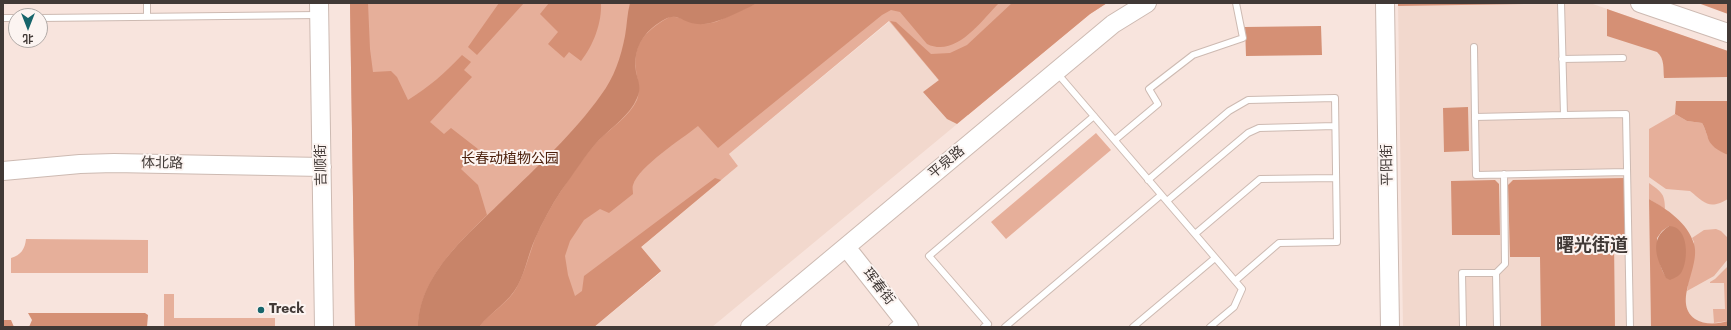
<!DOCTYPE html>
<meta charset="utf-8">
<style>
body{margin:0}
#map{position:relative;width:1731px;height:330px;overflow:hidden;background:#f8e4dd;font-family:Jost,"Noto Sans SC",sans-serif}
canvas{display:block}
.frame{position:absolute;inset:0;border:4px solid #413936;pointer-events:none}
.north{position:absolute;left:8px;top:8px;width:40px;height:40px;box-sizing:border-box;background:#fcf4f1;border:1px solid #b1a9a6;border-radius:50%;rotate:180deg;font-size:11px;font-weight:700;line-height:16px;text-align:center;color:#413936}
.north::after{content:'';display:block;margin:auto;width:14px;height:18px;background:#17656b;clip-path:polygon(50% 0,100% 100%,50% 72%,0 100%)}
</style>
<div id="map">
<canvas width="1731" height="330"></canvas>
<div class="frame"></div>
<div class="north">北</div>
</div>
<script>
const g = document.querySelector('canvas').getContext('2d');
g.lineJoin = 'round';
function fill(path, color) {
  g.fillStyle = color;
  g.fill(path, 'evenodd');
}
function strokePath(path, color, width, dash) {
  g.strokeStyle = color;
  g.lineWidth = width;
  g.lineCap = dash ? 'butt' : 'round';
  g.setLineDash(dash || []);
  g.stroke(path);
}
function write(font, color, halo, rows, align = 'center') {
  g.font = font + ' Jost,"Noto Sans SC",sans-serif';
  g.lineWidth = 4;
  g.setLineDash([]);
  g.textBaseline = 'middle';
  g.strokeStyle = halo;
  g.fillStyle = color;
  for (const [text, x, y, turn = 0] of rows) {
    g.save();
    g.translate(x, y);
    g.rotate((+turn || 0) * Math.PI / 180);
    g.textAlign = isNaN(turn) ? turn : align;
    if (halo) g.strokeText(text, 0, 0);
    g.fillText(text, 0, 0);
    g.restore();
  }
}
fill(new Path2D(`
 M1398 3H1590L1728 51V327H1403Z
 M890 21 968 115 712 327H594L661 272 641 247 738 166 729 154Z`), '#f2d8cd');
fill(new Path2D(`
 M350 3H1107L1090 14 968 115 889 21 729 154 738 166 641 247 661 271 594 327H355Z
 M1675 114 1687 121 1702 123C1705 128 1705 130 1707 135 1709 144 1720 151 1728 155V199C1709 210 1705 203 1690 191L1666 189 1649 177V129Z
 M1096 133 1111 150 1006 239 991 222Z
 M1649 183C1661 192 1665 193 1665 209L1649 199Z
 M1716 229 1721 231 1728 238V259L1714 276 1687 291 1694 242 1692 238 1704 230Z
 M26 239 148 240V273H11V258C21 255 25 249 26 239Z
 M1728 266V321L1714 323 1713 309H1725L1724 283H1710V282L1715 279Z
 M164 294H174V318H275V327H164Z`), '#e6af9a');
fill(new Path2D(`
 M350 3H368L370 49 373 72 391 71 397 77 408 100C429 87 445 73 462 55L471 62 464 70 472 77 430 122 444 134 451 128 478 149 461 169 478 185 487 215C456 245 419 281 418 327H355Z
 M499 3H524L477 55 468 47Z
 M549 3H601C602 23 593 46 581 61L569 52 564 58 548 44 558 32 540 14Z
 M757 3H999C981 21 956 58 927 44L900 12 891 10 882 15 718 148 698 126C682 139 639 166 633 185 632 187 633 191 633 194L609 213 600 209 584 220 570 241 565 256 568 275 575 296 582 291 584 276 715 178 721 180 641 247 661 271 594 327H479C491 312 510 302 518 285 525 271 529 256 534 242 539 228 553 203 561 191 572 175 586 153 599 140 611 128 630 116 637 100 641 90 637 79 636 70 632 41 649 29 671 16L705 24 716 22Z
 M1012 3H1107L1090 14 957 124 947 119 923 92 939 80 890 21 896 22 931 54 950 53 967 45Z
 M1398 3H1524V4L1398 6Z
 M1698 3H1728V14Z
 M1607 9 1728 51V77L1664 78C1663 68 1665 59 1657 52L1607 36Z
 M1321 26 1322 55 1246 56 1245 27Z
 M1676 101H1728V155C1719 151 1709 146 1707 135 1705 130 1705 128 1702 123L1687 121 1675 114Z
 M1468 107 1469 151 1444 152 1443 108Z
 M1625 178 1626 241H1614L1615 327H1541L1540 257H1510L1508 185 1513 180Z
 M1495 180 1499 184 1500 235H1452L1451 181Z
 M1649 199C1667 209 1688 223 1694 244 1701 267 1672 302 1695 319 1704 325 1718 324 1728 321V327H1651ZM1669 226V279C1658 272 1659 249 1657 238L1662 231Z
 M28 313H145L148 315 147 327H29L32 320Z
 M3 320H11L14 327H3Z`), '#d59075');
fill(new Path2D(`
 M630 3H757C746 9 716 24 704 24 677 26 681 4 652 28 639 39 633 55 636 72 638 81 642 88 637 98 630 115 612 127 599 140 585 155 573 175 561 191 551 206 542 223 535 239 528 254 526 270 518 285 509 302 491 312 479 327H418C419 273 469 234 504 199 536 168 575 132 601 95 614 78 621 57 625 36 627 25 627 14 630 3Z
 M1669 226C1689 226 1689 261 1681 273 1678 277 1674 278 1670 280L1666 278C1657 259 1648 240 1669 226Z`), '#c88469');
const lane = new Path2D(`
 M147 3V17
 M1561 3 1564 115 1626 114 1630 327
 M3 18H16
 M40 18 318 15
 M1474 47 1475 117
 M1562 59 1623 58
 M1057 73 1242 289 1234 307 1210 327
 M1564 115 1475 117 1476 175 1627 172
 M1115 140 1158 104 1149 89 1193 55 1243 38 1236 3
 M1148 180 1229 111 1248 100 1335 98 1337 242 1279 243 1235 281
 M1167 201 1248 133 1259 128 1335 126
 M1195 234 1260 179 1336 178
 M1496 273 1505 264 1504 174
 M892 327 901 319
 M984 327 988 324 929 256 1094 116
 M1005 327 1161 195
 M1133 327 1215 258
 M1463 327 1462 273H1496L1497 327`);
const secondary = new Path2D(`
 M319 3 324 327
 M1385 3 1390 327
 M1640 3 1728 33
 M3 171 80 164 114 163 322 167
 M846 247 909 327
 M750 327 1113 24 1147 3`);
strokePath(lane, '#cdbab2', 8);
strokePath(secondary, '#cdbab2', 20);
strokePath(lane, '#fff', 6);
strokePath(secondary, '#fff', 18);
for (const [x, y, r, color] of [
 [261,310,4,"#17656b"]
]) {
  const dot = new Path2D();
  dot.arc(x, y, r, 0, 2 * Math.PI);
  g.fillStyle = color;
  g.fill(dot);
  strokePath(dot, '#fcf4f1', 1.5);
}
write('14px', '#4c200c', '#fcf4f1', [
 ["长春动植物公园",510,160]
]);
write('14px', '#413936', '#fcf4f1', [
 ["平泉路",947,163,-40],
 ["体北路",162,164,1],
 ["吉顺街",322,165,-91],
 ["平阳街",1388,165,-91],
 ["珲春街",878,287,52]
]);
write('bold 14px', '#413936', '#fcf4f1', [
 ["Treck",269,310]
], 'left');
write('bold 18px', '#413936', '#fcf4f1', [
 ["曙光街道",1592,247]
]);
</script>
